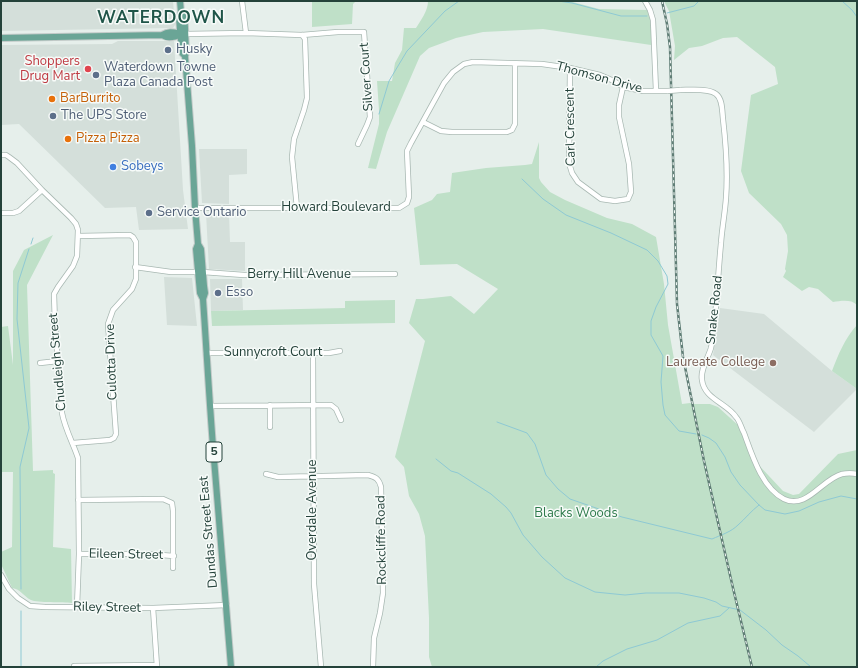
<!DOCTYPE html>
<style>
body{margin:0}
#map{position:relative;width:858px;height:668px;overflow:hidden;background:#e6efeb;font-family:"Nunito Sans",sans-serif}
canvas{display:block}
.frame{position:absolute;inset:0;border:2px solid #24423a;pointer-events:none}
</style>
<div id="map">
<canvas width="858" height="668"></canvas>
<div class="frame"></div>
</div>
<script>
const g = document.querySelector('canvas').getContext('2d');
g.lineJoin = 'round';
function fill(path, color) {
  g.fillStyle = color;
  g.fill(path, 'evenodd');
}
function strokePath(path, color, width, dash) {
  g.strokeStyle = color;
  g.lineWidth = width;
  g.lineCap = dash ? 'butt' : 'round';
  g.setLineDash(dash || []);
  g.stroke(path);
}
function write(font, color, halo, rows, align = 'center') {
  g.font = font + ' "Nunito Sans",sans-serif';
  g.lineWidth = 3;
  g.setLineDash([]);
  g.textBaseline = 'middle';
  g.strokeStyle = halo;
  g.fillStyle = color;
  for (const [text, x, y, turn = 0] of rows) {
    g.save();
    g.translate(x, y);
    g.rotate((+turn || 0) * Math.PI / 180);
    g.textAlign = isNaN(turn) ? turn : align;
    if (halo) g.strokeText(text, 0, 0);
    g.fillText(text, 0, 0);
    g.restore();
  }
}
fill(new Path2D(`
 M1 1H173L175 25 173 28H171L1 31Z
 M118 41H174L183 190 188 229 139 230 136 207 105 208 19 124 1 125V45L112 44Z
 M199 149H247V174L229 175V204L202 203Z
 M206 213H229L230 242H245V271L209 269Z
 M164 277 192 278 197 326 167 325Z
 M210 279H242L243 310 211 311Z
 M720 308 764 314 832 371 857 389 814 432 713 355Z`), '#d4dfda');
fill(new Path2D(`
 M312 1H356L353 4 352 24 312 27Z
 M428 1H569L599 9 648 10 653 28 651 45 543 29 483 32 456 38 429 48 420 56 387 132 376 169 368 168 379 124V110L377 81H392L395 63 402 50 404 28H416C421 20 428 11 428 1Z
 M664 1H857V305C851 299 841 301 833 302L818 289 809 287 802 291 783 277 786 271 785 269 788 251 787 235 781 224 749 193 741 171 751 95 778 84 775 67 737 37 723 38 702 46 689 48 674 60 675 46 669 11Z
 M539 142V178L541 182 550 192 565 200 607 218 632 224 656 237 664 284 668 325 682 404 690 403 693 404H710L718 407 739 426 755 461 783 491 793 495 799 494 838 454 857 450V667H432L429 657V618L425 536 419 514 409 496 404 467 395 457 425 341 409 323 416 299H423L451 296 474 314 498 289 457 264 420 265 414 208 432 200 437 194 450 192 452 173 486 168 525 165 532 164Z
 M53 235 27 285 33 471 53 470V473L55 474 53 547 71 549 72 603C64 602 37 603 31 600 23 596 21 589 12 588L1 564V552L12 547 13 472H1V327L8 326 13 365V271L24 250Z
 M395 300V323L212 326 211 311 345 308V301Z
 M857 325V389L832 371C838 355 845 338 857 325Z`), '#bfe0c8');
strokePath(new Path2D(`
 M558 1 572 3 621 16H647
 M842 1 852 10 857 17
 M667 13 694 6 699 1
 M379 114 389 81 407 51 445 11 459 1
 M522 179 543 199 566 215 611 233 647 250 658 261 667 276 668 284 656 307 651 321V335L663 356 661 382 663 405 665 415 679 431 696 434
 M31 244 33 238
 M497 422 527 433 535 444 546 475 558 489 570 499 622 517 712 539C721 535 731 532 738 525 745 519 751 511 759 505
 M702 435 709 438 716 443 725 457 731 472 740 485 759 505 765 510 785 514 799 511 819 502 841 496 857 499
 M436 459 451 471 458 473 491 494 506 507 511 513 523 535 542 557 565 578 595 592 625 595 646 593H679L704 598 716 602 722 606 740 610 766 630 782 645 798 656 811 667
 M21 589 20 467 29 428 17 319 18 283 29 249
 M21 667V611
 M596 667 603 661 627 649 657 640 688 623 720 616 729 608`), '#8ec9d4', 1);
const minor = new Path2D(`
 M242 1 246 33
 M645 1 650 10 653 20 656 91
 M185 34 246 33 302 35 338 32H364L370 117 367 125 358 144
 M570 68 569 163 572 173 578 182 601 199 615 201 628 199 631 192 629 164 619 117V105L623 87
 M680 90C689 90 709 88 716 94 723 99 722 112 723 119 726 145 728 172 726 198 725 213 722 228 721 243 718 273 717 304 713 334 713 339 712 344 711 348 708 358 700 370 702 380 704 399 727 403 736 417 740 421 741 428 744 433 752 455 762 488 784 499 807 510 822 479 842 474 847 473 852 473 857 474
 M423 122 441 131 452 132H507L512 130 515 124V64
 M1 155H6L9 157 17 163 42 190 71 218 76 224 78 230 77 256 73 266 58 287 54 294 55 325 62 413C65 429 73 443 78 458L79 554 77 607
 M195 208H399L407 203 409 197 407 151 411 143 444 83 453 72 464 64 473 62 542 64 570 68 600 75 614 81 623 87 643 91H668
 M297 208 292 157 294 139 304 110 307 98 305 39 302 35
 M1 213H13L19 211 42 190
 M135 267 171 272H203L244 275 395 274
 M206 353H329L340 351
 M313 353 314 584 321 667
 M40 363 58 361
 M270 405V427
 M210 406 331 405 336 409 341 420
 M73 443 110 440 114 438 116 434 108 324 113 310 132 289 136 279V242L133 237 130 235 78 236
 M266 474 278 477 368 475C376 477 379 479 381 487L383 593 380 613 374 638 373 667
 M78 500 163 499 172 503 173 511V568
 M79 554H148L174 556
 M1 575 9 589 18 598 30 606 45 607 153 608 227 605
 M153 608 157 667
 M74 667V666L157 665`);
const major = new Path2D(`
 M180 1 181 12 184 17 185 27 186 53 185 56 192 146 195 208 198 244 196 249 200 293 203 299
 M181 12 179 18 182 53 185 56
 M162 35C170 30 175 33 183 34
 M1 38 162 35C168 39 175 37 181 34
 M198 244 201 249 204 286 205 293 203 299C207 356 210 414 215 471 220 536 226 602 231 667`);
strokePath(minor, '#a8b8b2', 6);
strokePath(major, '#c2cac8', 8);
strokePath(minor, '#fff', 4.5);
strokePath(major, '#6aa596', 6);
const rail = new Path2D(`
 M662 1 667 24 670 47 677 304 683 357 704 461 733 588 752 667`);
strokePath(rail, '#5f7d75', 2.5);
strokePath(rail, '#f7fbf9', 1, [3]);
const minorBridge = new Path2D(`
 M668 91 680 90`);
strokePath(minorBridge, '#a8b8b2', 6, []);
strokePath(minorBridge, '#fff', 4.5);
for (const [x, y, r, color] of [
 [168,50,4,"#5c6f8a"],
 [88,69,4,"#e0444e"],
 [96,75,4,"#5c6f8a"],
 [52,99,4,"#e8710a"],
 [53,116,4,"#5c6f8a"],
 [68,139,4,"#e8710a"],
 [113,167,4,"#3f7fe0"],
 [149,213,4,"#5c6f8a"],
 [218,293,4,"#5c6f8a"],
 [773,363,4,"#8d6e63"]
]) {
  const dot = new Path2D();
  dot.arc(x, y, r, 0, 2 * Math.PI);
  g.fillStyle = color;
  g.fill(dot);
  strokePath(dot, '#f7fbf9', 1.5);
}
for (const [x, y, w] of [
 [214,452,16]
]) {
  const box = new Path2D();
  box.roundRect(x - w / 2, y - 10, w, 20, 3);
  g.fillStyle = '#f7fbf9';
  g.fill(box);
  strokePath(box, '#24423a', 1);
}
write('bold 12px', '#24423a', null, [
 ["5",214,452]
]);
write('13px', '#4e5e75', '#f7fbf9', [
 ["Husky",176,50],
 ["Waterdown Towne",104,68],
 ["Plaza Canada Post",104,83],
 ["The UPS Store",61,116],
 ["Service Ontario",157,213],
 ["Esso",226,293]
], 'left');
write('13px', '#be3a42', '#f7fbf9', [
 ["Shoppers",80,62],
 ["Drug Mart",80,77]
], 'right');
write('13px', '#24423a', '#f7fbf9', [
 ["Silver Court",367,77,-94],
 ["Thomson Drive",599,78,15],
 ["Carl Crescent",571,127,-91],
 ["Howard Boulevard",336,208],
 ["Berry Hill Avenue",299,275],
 ["Snake Road",715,310,-84],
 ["Sunnycroft Court",273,353],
 ["Chudleigh Street",58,362,-95],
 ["Culotta Drive",112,362,-92],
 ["Overdale Avenue",313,510,-90],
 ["Dundas Street East",209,532,-95],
 ["Rockcliffe Road",382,540,-91],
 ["Eileen Street",126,555,1],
 ["Riley Street",107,608,1]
]);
write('13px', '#c56008', '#f7fbf9', [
 ["BarBurrito",60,99],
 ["Pizza Pizza",76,139]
], 'left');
write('13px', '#366cbe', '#f7fbf9', [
 ["Sobeys",121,167]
], 'left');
write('13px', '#785e54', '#f7fbf9', [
 ["Laureate College",765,363]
], 'right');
write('13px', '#2d7a4b', '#f7fbf9', [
 ["Blacks Woods",576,514]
]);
g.letterSpacing = '1px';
write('bold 17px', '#1f5548', '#f7fbf9', [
 ["WATERDOWN",161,19]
]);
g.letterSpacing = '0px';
</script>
